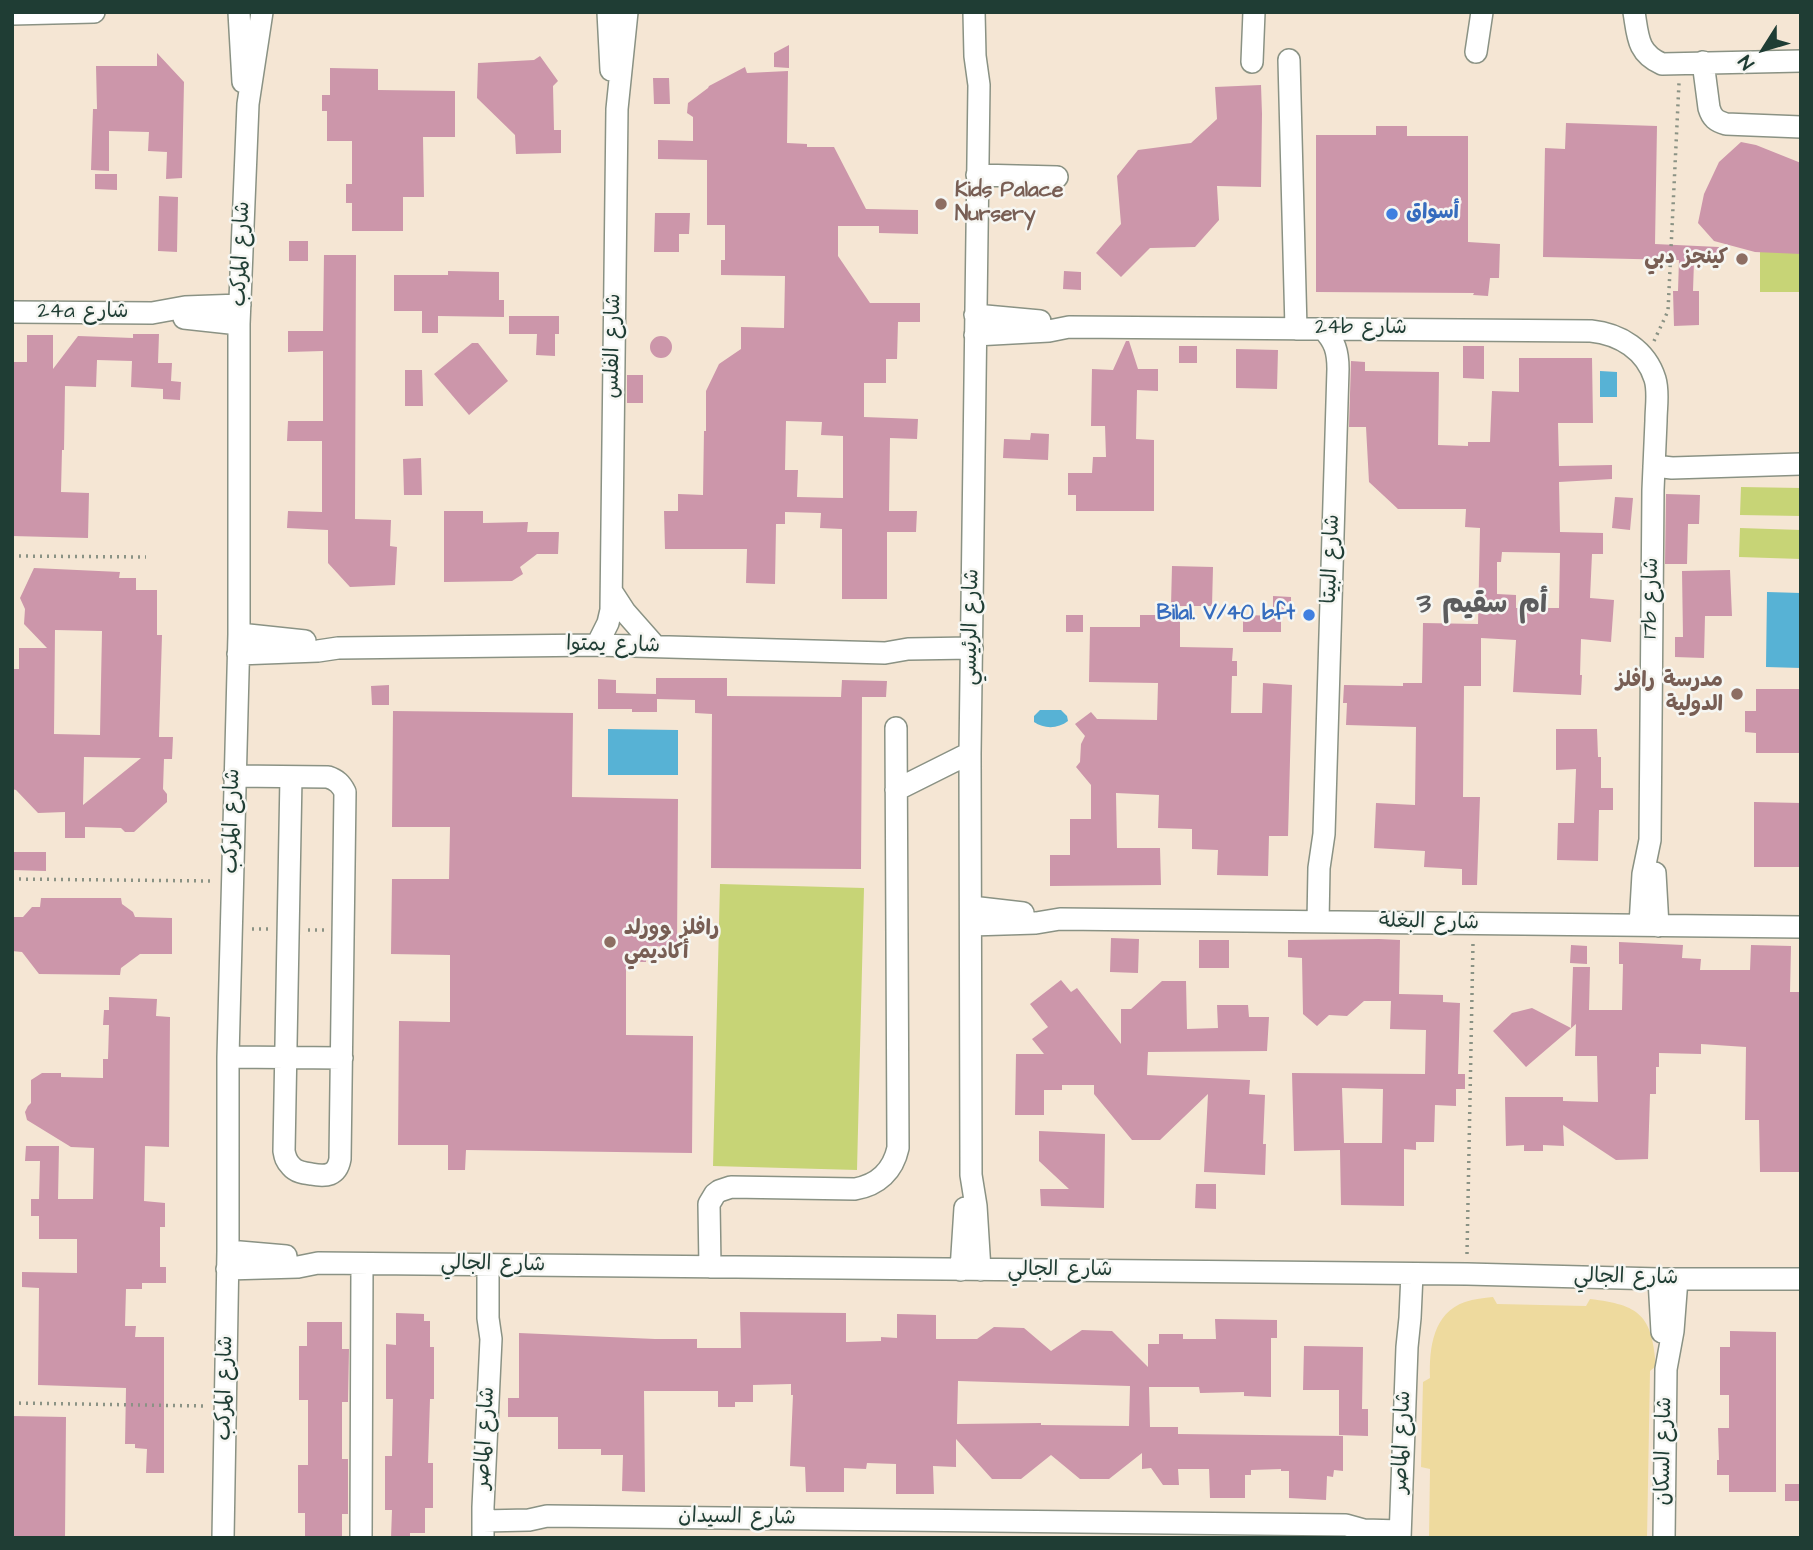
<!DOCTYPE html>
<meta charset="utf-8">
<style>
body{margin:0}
#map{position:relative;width:1813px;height:1550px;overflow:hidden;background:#f5e6d4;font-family:"Architects Daughter",sans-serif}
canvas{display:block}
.frame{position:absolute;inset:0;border:14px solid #1f3d34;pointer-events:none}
.north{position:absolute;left:1729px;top:14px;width:70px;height:70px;-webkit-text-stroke:5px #f6f6f2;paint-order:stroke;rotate:233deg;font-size:19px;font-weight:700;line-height:28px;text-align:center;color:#1f3d34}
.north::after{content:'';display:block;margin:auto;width:24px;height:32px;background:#1f3d34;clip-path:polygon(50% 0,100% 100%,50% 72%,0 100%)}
</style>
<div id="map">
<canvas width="1813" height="1550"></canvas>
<div class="frame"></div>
<div class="north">N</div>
</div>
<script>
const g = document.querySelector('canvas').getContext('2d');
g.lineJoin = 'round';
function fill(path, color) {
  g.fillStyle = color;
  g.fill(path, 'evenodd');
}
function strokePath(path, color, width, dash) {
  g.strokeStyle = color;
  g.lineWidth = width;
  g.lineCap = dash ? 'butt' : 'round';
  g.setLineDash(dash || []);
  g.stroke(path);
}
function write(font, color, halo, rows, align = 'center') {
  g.font = font + ' "Architects Daughter","Playpen Sans Arabic",sans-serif';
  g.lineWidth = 5;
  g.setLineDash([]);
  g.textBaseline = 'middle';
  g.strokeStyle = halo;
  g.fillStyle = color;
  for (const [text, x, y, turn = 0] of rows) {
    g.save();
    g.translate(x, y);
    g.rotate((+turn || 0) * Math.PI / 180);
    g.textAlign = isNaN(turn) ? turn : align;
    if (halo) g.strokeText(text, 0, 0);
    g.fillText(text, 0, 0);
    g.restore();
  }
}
fill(new Path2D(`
 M1760 244H1801V292H1760Z
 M1741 487 1801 488V516L1740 515Z
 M1740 528 1801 530V559L1739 557Z
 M720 884 864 888 857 1170 713 1166Z`), '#c7d476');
fill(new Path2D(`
 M1493 1297 1497 1304 1586 1306 1590 1299C1640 1305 1652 1315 1656 1366L1650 1371 1647 1538H1429L1430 1469 1421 1467 1423 1382 1430 1378C1429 1348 1433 1313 1465 1302 1474 1299 1484 1298 1493 1297Z`), '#eeda9e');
fill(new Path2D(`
 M1600 371 1617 372V397H1600Z
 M1767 592 1801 593V668L1766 667Z
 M1040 710H1061L1067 716 1068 721C1058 729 1044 729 1034 722V716Z
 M608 729 678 730V775H608Z`), '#57b2d5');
fill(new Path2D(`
 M789 45V68L774 67V53Z
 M157 53 184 82 182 178 166 179 167 152 148 151 149 132 109 131V171L91 170 93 109H97L96 66H157Z
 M540 56 558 81 553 86 554 130H561V153L516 154 515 135 477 98 478 63 534 60Z
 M745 67 747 73 788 71 787 143 807 144V147H834L866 209 918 210V234L879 233V226H838V256L870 303H920V322H898L897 359H886V383H864V417L918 419 917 439 890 438 889 511H917L916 532H887V599H842V529L820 528 821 513 785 512V524H776L775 584 746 583 747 549H665L664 511H678V494L703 495 704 431H706V391L719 364 741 349V327L784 328 785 276 721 275V260H725V225H707V160L658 159V140L693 141V117L687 113 688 103 708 88 709 86ZM786 421 822 422 821 435 843 436V498L797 497 798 470H785Z
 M330 68 378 69V90L455 91V137H423L424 197H403V231H352V203H346V184H352V141H327V111H322V95H330Z
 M653 78H669L670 104H654Z
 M1261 85 1262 114 1261 187 1217 186 1219 220 1195 247 1150 248 1121 277 1096 253 1121 224 1117 176 1138 150 1191 143 1217 119 1215 87Z
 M1566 123 1657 126 1655 244 1719 247V261H1694L1693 291H1699V325L1674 326 1673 291H1678L1679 260 1543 257 1545 148 1565 149Z
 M1376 126H1407V136H1468V242L1500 244 1499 278H1490L1488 296 1473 295 1474 293 1316 292V135H1376Z
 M1741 142 1756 145 1801 163V254L1755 252 1714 241 1698 223 1704 194 1719 162Z
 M95 174H117V190L95 189Z
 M159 196 178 197 177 252 158 251Z
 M655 213H690L689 234H679V252H654Z
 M289 241H308V261H289Z
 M324 255H356L355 519 391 520 390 546 397 547 395 585 350 587 328 563V530L287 528 288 511 322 512V441H287L288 421H323V351L288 352V331H323Z
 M448 271 499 272V300H504V317L438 316V333H422V311H394V275H448Z
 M1064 271 1081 272V290L1063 289Z
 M509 316H559V334H555V356L536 355 537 334H509Z
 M133 334H159L158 363H172L171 381 181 382 180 400 163 399V389L131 387 132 361 97 360 96 387 65 386 64 450H62L61 492 89 493 88 538 12 536V362H27V335H53V369L78 336 133 338Z
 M650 347a11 11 0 1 1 22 0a11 11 0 1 1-22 0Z
 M1126 341H1129L1138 369H1158V391L1137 390 1136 439 1154 440V511H1076V495H1068V473H1092L1093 457H1106L1105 426H1091L1092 369 1113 370Z
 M472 343H478L508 381 469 415 434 374Z
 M1179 346H1197V363H1179Z
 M1463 346H1484V379L1463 378Z
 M1236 349 1278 350 1277 389 1236 388Z
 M1519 358H1592L1593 423H1558L1559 466 1612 465V479L1559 482 1560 532 1603 533V554H1592L1590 598 1614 600 1611 642 1581 639 1580 675H1582L1581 695 1513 692 1516 640 1481 638V686H1464L1463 797H1480L1477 885H1462V869L1424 867 1425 851 1374 848 1376 803 1415 805 1416 727 1346 725 1347 703H1343L1344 685 1403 686V683H1422L1423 623 1478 624 1480 528 1465 527 1466 509H1398L1369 482 1366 427H1349L1351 361 1365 362V371L1439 372 1438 445 1468 446V442H1490L1492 391 1519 392ZM1502 552 1560 553 1559 608H1516V595L1497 594V562H1501Z
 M405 370H422L423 406H405Z
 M627 375H643V403H627Z
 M1031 433 1049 434 1048 460 1003 458 1004 439 1030 440Z
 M421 458 422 495H404L403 459Z
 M1666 494 1700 495 1699 524H1688L1687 564H1665Z
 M1615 497 1633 498 1630 530 1612 528Z
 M444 511H483V523L528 522 527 532H559L558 554H537L520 567 523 574 512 581 444 582Z
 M1172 566 1213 567 1212 606H1171Z
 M34 568 120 572 119 578H136V590H157V635H162L159 737H173L172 759H164L163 789 167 794V802L134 832H125L121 828 85 827V838H65V812L38 813 16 790 12 789V669H19V648H47L24 624 25 609 20 598ZM55 630 102 631 100 735 54 734ZM84 757 141 758 83 805Z
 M1730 570 1732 616H1705L1704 658 1675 657V637H1683L1682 571Z
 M1273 596 1291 597V616L1273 615Z
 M1159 612 1180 613V647L1233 648 1232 661H1237V676H1232L1231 713H1262L1263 683 1292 685 1288 836H1269L1268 876 1217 875 1218 850 1192 849V829L1158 828 1159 795 1116 793 1117 848H1160L1161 885 1050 886V855H1070V819H1091V785L1076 767 1080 762 1081 744 1085 736 1075 724 1091 712 1097 719 1157 720 1158 683 1089 682 1090 627H1140V615H1159Z
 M1066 615H1083V632H1066Z
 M1243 615 1281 616V632H1243Z
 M656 678H727V696L841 697 842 680 887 681 886 697H862L861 869 711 868 712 714 695 713V700L657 699V712H632V709H598V679L616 680V693L656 694Z
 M389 685V705H372L371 686Z
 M1756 689H1801V753H1756V733L1745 732V711H1756Z
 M393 711 573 713 572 797 678 799 677 947 647 946 646 962H626V1035L693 1036 692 1153 466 1150 465 1170H448V1145H398L399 1021 450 1022V955L391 954 392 879H449L450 827H392Z
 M1556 729H1597L1598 757H1601V788H1613V810H1599L1598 861 1557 860 1558 823H1574L1576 769 1556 770Z
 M1754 802 1801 803V867H1754Z
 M12 852H46V871L12 870Z
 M41 898H121L122 904 133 912 135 917 172 918V954H140L121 968 120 975 39 974 22 952 12 951V917H23L32 907H40Z
 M1111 938 1139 939 1138 973 1110 972Z
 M1379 939 1400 940 1399 994 1443 995V1002L1460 1003 1458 1074H1465V1089H1456V1106L1435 1105 1434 1142H1416V1150L1404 1149V1206L1341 1205 1340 1150 1294 1151 1292 1073 1425 1074 1426 1030 1390 1029 1391 1001H1364L1347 1016 1329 1015 1317 1026 1303 1014 1302 958 1288 957V940ZM1342 1088 1383 1089 1382 1143H1344Z
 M1199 940H1229V968H1199Z
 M1619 942 1683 945 1682 958 1701 959 1700 970H1750L1751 945 1791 946 1790 992H1801V1172H1760L1759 1120H1745L1746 1047 1701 1044V1054L1659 1053V1067H1656V1094H1650L1648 1159 1616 1160 1563 1125 1564 1146 1543 1145V1151H1524V1145L1506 1146 1505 1097H1563V1101L1598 1102 1597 1056H1575L1576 1024 1526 1067 1493 1031 1512 1013 1532 1008 1571 1028 1573 967H1590L1589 1010H1622L1623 964H1619Z
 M1571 945 1587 946V964L1570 963Z
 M1061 980 1071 992 1077 988 1121 1044V1009H1131L1162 981H1186L1187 1029 1218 1028 1217 1005H1248L1249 1017H1269L1267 1051 1148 1052 1147 1075 1250 1080 1249 1094 1265 1095 1263 1144H1266L1265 1175 1204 1172 1208 1094 1160 1140H1132L1094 1094V1085H1062V1090H1044V1115H1015L1016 1054H1044L1032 1039 1048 1027 1030 1004Z
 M109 997 157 999 156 1016 170 1017 169 1147 145 1146 144 1201 165 1203V1227H160V1267H166V1283H142V1289H126L125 1326H136L135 1337H164V1473H146L147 1449 135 1448V1444H125L126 1388 38 1385 39 1288 22 1287V1272L77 1273V1239H39V1216H31V1199H39L40 1161H25L26 1146H59L58 1199H93L94 1148 71 1147 27 1120 25 1112 28 1106 31 1103V1080L42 1073H61V1077L103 1078V1059H108L109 1025H103L104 1010H109Z
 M1039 1131 1105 1134 1104 1208 1041 1206 1040 1189H1069L1039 1161Z
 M1196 1184H1216V1209L1195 1208Z
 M740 1312 846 1313V1342L881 1341V1337L897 1338V1314L936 1315V1339H977L994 1327 1024 1328 1051 1351 1082 1330 1112 1331 1148 1367V1344H1159V1334H1183V1339H1216L1215 1319 1277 1320V1338H1271V1397L1244 1396V1392L1200 1393 1199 1387H1149L1150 1427H1178V1434L1343 1436V1471L1334 1470 1333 1477 1327 1476 1326 1500 1289 1498V1471H1281V1469L1251 1470V1475H1245V1498H1210L1209 1469H1178L1179 1485H1163L1151 1468 1142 1469V1453L1109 1479H1080L1051 1455 1021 1479H992L956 1439V1467L933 1466 934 1494H896V1464L867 1463 866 1469 844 1468V1492H806L805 1467 790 1466 793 1395H791V1384L753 1385V1402H735V1407H718V1391H644L645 1492 622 1491 623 1455H601V1449H558V1417H508V1398H519V1333L655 1339H697V1348H741ZM958 1381 1130 1386 1129 1426 1041 1425V1423L957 1424Z
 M396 1313 424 1314V1321H430V1347H434V1399H430L428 1463H433V1508H425V1533H410V1538H391L392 1510H385V1456H392L393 1399H386V1344L396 1345Z
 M307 1322H342V1349H349L348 1402H342V1459H348V1514H342V1538L305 1536V1513H298V1465H308V1400H299V1346H307Z
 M1730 1331 1776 1332V1492H1729V1475H1717V1460H1719L1718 1428H1729V1395H1720V1347H1730Z
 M1304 1346 1363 1347 1362 1409H1368V1436L1339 1435V1390H1303Z
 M12 1416 66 1417 65 1538H12Z
 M1785 1484H1801V1501H1785Z`), '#cc96aa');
const minor = new Path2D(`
 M239 12 243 82
 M608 12 611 70
 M974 12 975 56 979 85 970 753 971 1175 976 1206 980 1270
 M1634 12C1638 36 1637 53 1662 64L1801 61
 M12 14 94 12
 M1476 52 1482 12
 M1289 60 1296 329
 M1252 62 1254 12
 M1703 62 1709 108C1712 118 1716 121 1726 124L1801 127
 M977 175 1057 177
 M12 312 152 313 185 307 240 305
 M975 315 1040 321
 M184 318 239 324
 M975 335 1049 331 1069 327 1591 331C1620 334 1646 350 1655 379 1659 392 1656 407 1656 421 1655 444 1654 467 1653 490 1652 607 1651 724 1650 840L1643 874 1640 925
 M1654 466 1672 468 1801 464
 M612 592 625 612 655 646
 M239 634 305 641
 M597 645 608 623 611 610 617 109 627 12
 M238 654 318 651 338 648 597 645 885 653 908 649 972 648
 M234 776 328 777C337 780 341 784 345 792L340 1159C337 1176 326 1177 311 1174 303 1173 296 1172 291 1166 286 1161 285 1157 284 1151L291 777
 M896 790 970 753
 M1655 873 1658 926
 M971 907 1023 913
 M1318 922 1319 868 1324 834 1338 369C1338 352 1335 341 1323 329
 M971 925 1036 923 1060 919 1801 927
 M228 1057 342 1058
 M228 1251 286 1256
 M710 1267 709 1204 715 1194 719 1191 731 1187 855 1189C878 1185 893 1171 898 1148L896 728
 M227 1269 298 1267 318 1263 1467 1274 1659 1279H1801
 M961 1270 965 1208
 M1659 1279 1662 1332
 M483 1521 529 1520 547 1516 1346 1525 1364 1530 1400 1531
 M223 1538 228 1251V1057L239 634V324L248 104 262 12
 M361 1538 362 1264
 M483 1538V1507L491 1339 488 1318V1265
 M1400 1538 1407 1347 1410 1318 1412 1274
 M1664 1538 1666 1369 1673 1331 1677 1279`);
strokePath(minor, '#8a9284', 24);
strokePath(new Path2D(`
 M1654 341 1668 311 1679 83
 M12 556 146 557
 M12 879 212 881
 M252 929H269
 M308 930H325
 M1467 1254 1473 943
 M12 1403 206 1406`), '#8a9284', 3.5, [2, 5]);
strokePath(minor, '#fff', 21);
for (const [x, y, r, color] of [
 [941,204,7,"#8d6e63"],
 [1392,214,7,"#3f7fe0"],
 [1742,259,7,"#8d6e63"],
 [1309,615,7,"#3f7fe0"],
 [1737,694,7,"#8d6e63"],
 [610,942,7,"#8d6e63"]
]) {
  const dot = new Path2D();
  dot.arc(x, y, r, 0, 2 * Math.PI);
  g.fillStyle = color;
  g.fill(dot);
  strokePath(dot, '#f6f6f2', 2.5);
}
write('bold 21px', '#785e54', '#f6f6f2', [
 ["Kids Palace",955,192],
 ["Nursery",955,216],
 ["كينجز دبي",1728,259,"right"],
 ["مدرسة رافلز",1723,682,"right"],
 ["الدولية",1723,706,"right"],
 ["رافلز وورلد",624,930],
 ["أكاديمي",624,954]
], 'left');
write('bold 21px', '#366cbe', '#f6f6f2', [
 ["أسواق",1406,214],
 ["Bilal. V/40 bft",1295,615,"right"]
], 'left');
write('21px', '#1f3d34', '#f6f6f2', [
 ["شارع المركب",242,254,-88],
 ["24a شارع",83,313],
 ["24b شارع",1361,329],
 ["شارع الفلس",614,346,-89],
 ["شارع البيتا",1332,559,-88],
 ["17b شارع",1652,598,-89],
 ["شارع الرئيسي",972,627,-89],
 ["شارع يمتوا",613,646,1],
 ["شارع المركب",233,821,-89],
 ["شارع البغلة",1429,923,1],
 ["شارع الجالي",493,1265,1],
 ["شارع الجالي",1060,1271],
 ["شارع الجالي",1626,1278,1],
 ["شارع المركب",226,1388,-89],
 ["شارع الماصر",486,1438,-87],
 ["شارع الماصر",1403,1442,-88],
 ["شارع السكان",1665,1451,-89],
 ["شارع السيدان",737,1518,1]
]);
write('bold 28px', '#5c5c5d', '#f6f6f2', [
 ["أم سقيم 3",1482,606]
]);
</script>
